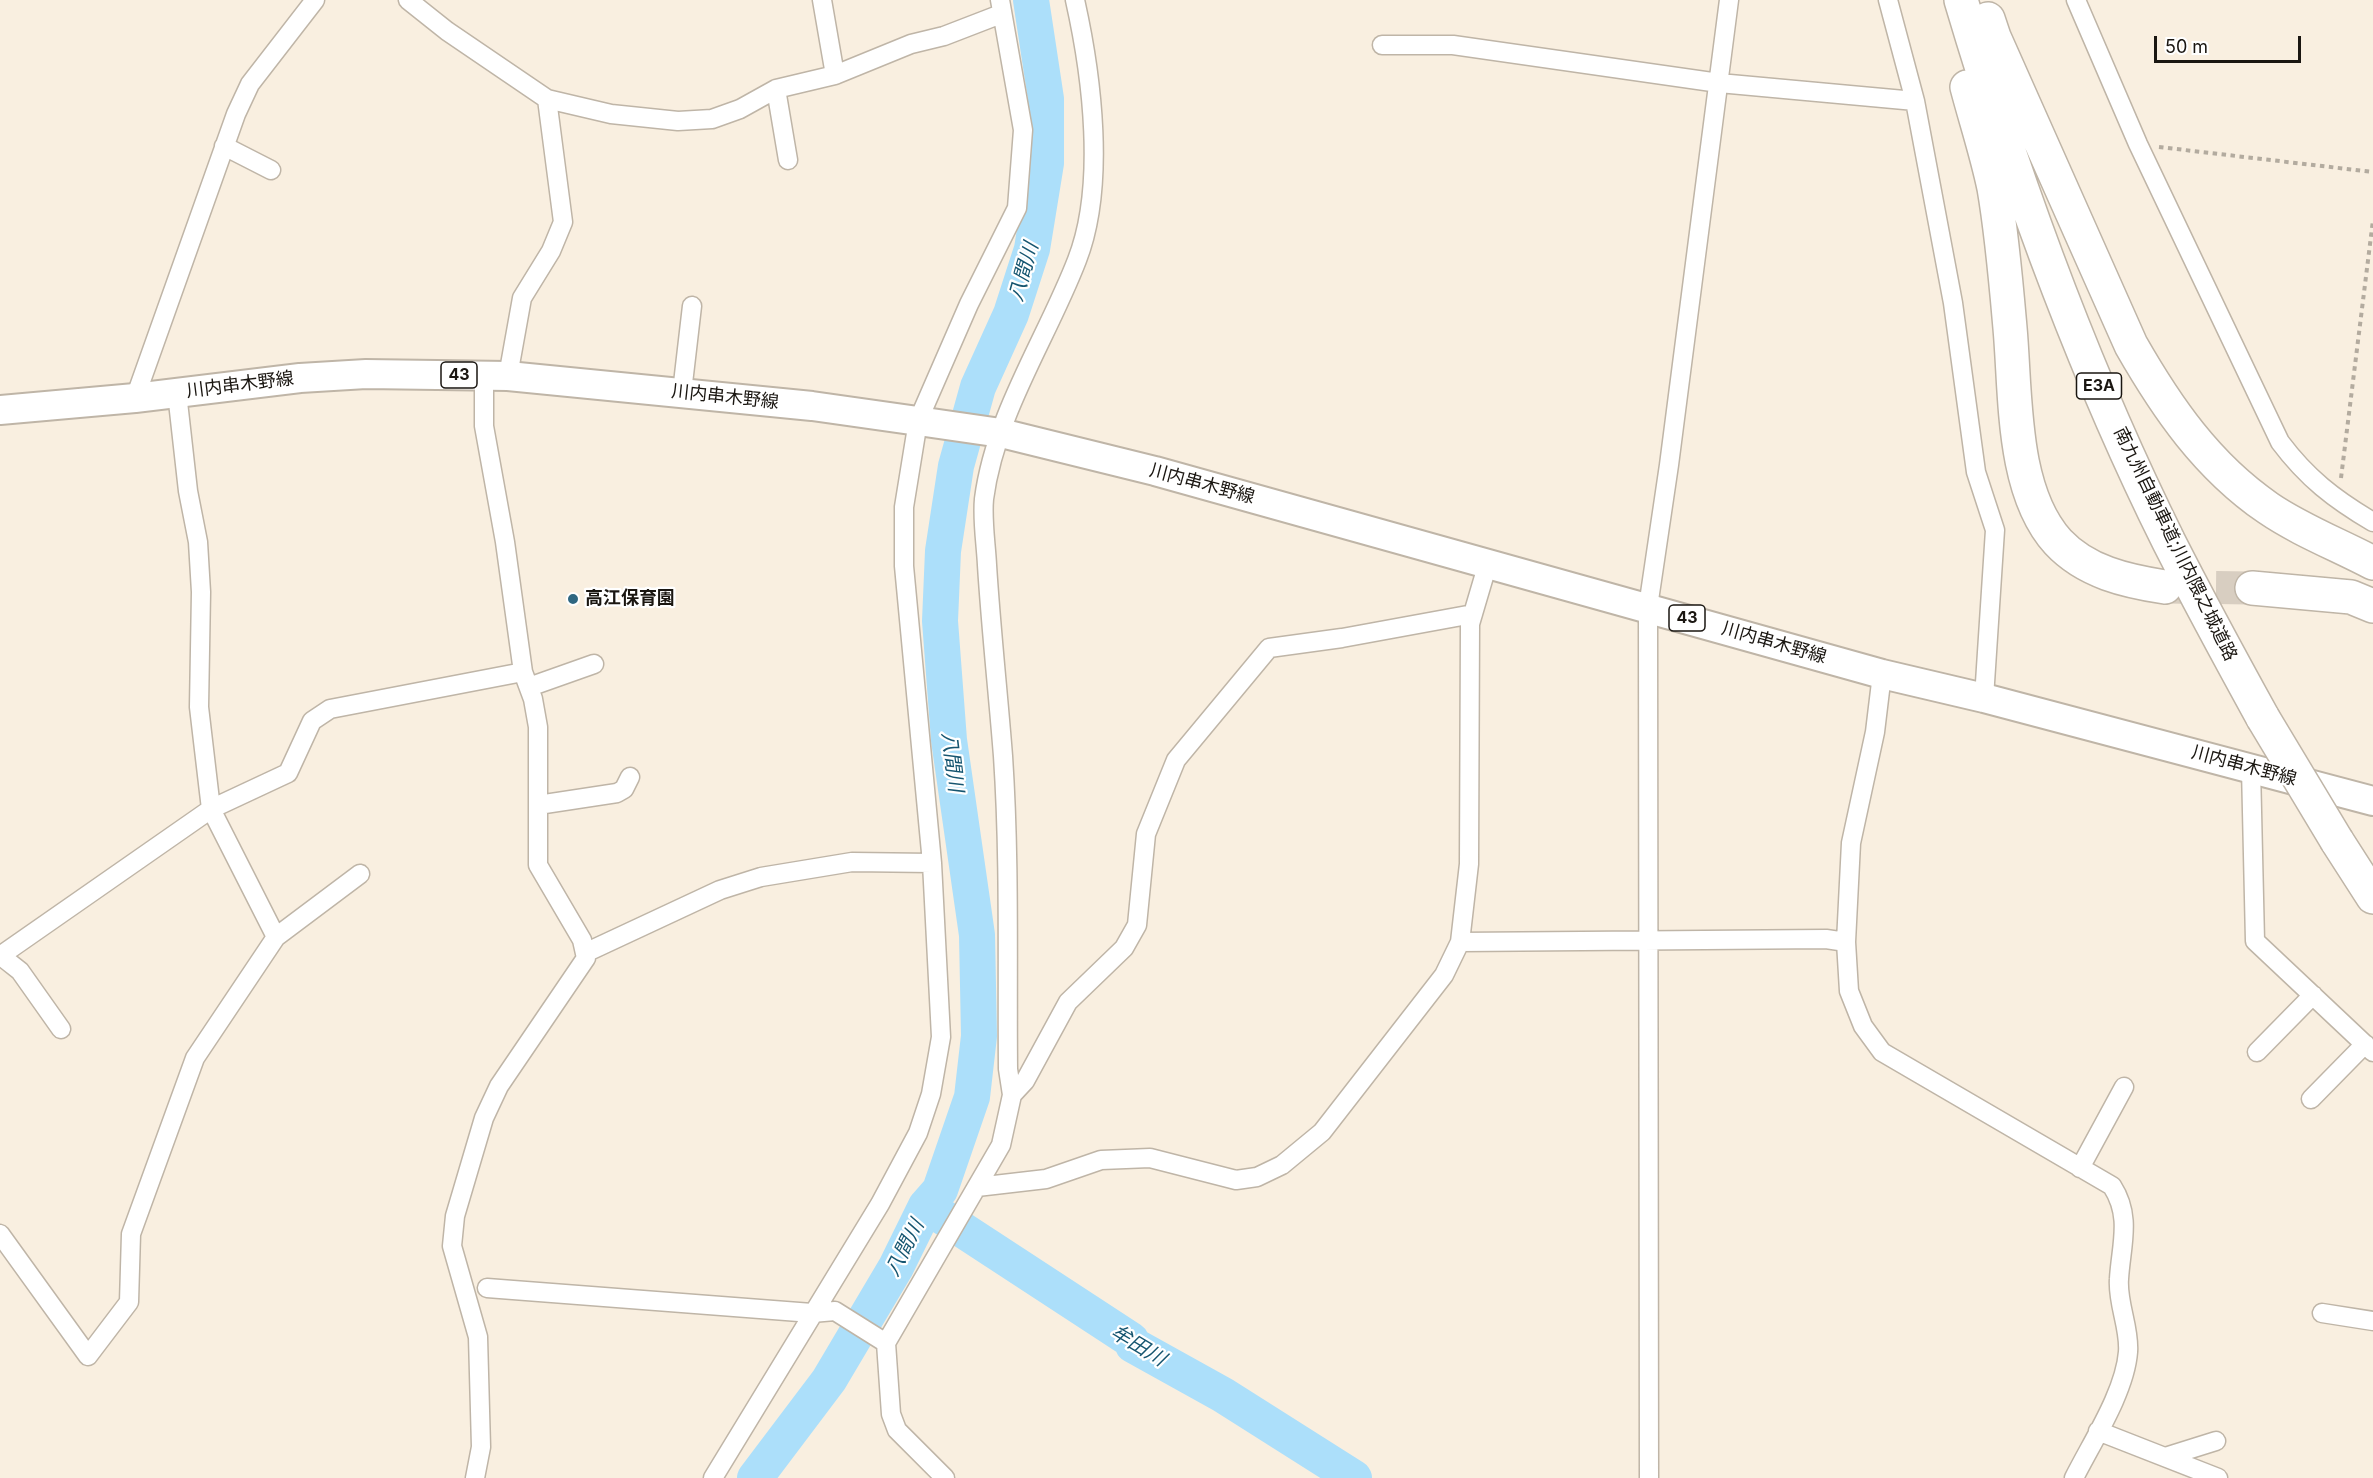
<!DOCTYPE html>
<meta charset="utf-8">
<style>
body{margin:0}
#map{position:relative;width:2373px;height:1478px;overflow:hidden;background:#f9efe0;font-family:Inter,sans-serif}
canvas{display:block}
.scale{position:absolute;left:2154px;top:36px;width:147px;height:27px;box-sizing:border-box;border:3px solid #1a1611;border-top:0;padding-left:8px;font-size:18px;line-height:21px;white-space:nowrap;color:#1a1611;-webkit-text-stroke:4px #fff;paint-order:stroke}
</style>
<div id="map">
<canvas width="2373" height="1478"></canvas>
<div class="scale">50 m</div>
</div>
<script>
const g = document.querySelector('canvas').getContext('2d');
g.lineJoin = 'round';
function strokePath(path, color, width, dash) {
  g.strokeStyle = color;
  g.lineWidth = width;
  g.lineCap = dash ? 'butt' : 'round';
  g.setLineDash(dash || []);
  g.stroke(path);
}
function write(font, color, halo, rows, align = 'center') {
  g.font = font + ' Inter,"Noto Sans JP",sans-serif';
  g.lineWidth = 4.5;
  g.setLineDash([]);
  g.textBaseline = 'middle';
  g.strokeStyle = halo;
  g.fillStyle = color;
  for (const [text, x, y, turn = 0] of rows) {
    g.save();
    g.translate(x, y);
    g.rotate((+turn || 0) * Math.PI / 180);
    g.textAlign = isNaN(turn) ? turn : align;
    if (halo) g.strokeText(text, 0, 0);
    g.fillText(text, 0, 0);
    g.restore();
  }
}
strokePath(new Path2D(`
 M926 1206 1131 1340 1133 1345 1223 1395 1354 1478
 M755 1478 829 1380 896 1267 926 1206 940 1190 972 1097 979 1036 977 935 949 740 940 621 943 551 956 466 978 387 1011 314 1032 249 1046 163V99L1031 0`), '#acdffa', 36);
strokePath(new Path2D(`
 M2167 587 2252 588`), '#d8cec1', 33, [33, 16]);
const minor = new Path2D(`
 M408 0 447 31 547 99 611 114 678 121 712 119 740 109 776 89 835 75 911 44 944 36 1001 14
 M822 0 835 75
 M1888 0 1915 101 1953 303 1976 472 1995 530 1984 698
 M2076 0 2138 144 2280 442C2307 478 2334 499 2373 522
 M1382 45H1453L1719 83 1915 101
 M776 89 788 160
 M224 146 271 170
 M508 376 522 298 551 251 563 222 547 99
 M682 392 692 306
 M135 398 236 114 250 84 315 0
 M1882 674 1875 732 1851 843 1846 942 1849 991 1863 1026 1882 1052 2112 1186C2132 1217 2121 1245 2119 1279 2117 1303 2130 1328 2128 1352 2125 1392 2092 1442 2074 1478
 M529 687 594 664
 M2251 768 2255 941 2373 1052
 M538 805 617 793 624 789 630 777
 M276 937 360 874
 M1460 942 1826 939 1846 942
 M585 953 720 890 761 877 852 862 932 863
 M0 956 211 809 288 773 312 721 330 709 523 672
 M1 956 20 971 61 1029
 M2257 1052 2313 995
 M1012 1095 1025 1081 1068 1002 1124 948 1137 925 1146 834 1176 760 1269 648 1342 638 1473 614
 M2311 1099 2365 1044
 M2080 1168 2124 1087
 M977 1187 1046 1179 1101 1160 1150 1158 1236 1180 1257 1177 1282 1165 1322 1132 1444 975 1460 942 1469 864 1470 624 1488 563
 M0 1234 88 1356 129 1302 131 1234 195 1058 276 937 211 809 199 707 201 592 198 542 188 491 177 393
 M487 1288 812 1313 835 1311 886 1343
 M2322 1313 2373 1321
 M2098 1431 2218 1478
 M2165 1457 2216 1441
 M475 1478 481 1447 478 1337 452 1246 455 1216 484 1118 499 1086 586 958 582 940 538 865V727L533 699 523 672 505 542 484 426V376
 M713 1478 880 1204 918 1133 931 1094 941 1037 932 863 904 566V507L918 421 969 304 1017 208 1023 130 1000 0
 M945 1478 897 1430 891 1414 886 1343 1001 1145 1012 1095 1008 1069C1007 965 1010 860 1003 756 998 692 991 629 987 565 986 544 982 520 984 499 995 414 1047 338 1077 260 1106 186 1092 76 1075 0
 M1649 1478 1648 607 1669 465 1729 0`);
const primary = new Path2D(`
 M0 410 135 398 300 378 366 374 508 376 812 406 918 421 1001 433 1155 471 1882 674 1984 698 2373 801`);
const motorway = new Path2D(`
 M1961 0C2016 185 2083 369 2169 542 2199 601 2231 660 2263 718
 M1988 19 1994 37 2131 345C2167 408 2207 466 2268 508 2300 530 2339 545 2373 563
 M1967 87C1976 121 1987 154 1994 188 2002 234 2006 282 2010 328 2016 394 2011 490 2058 542 2086 572 2126 581 2165 587
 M2252 588 2351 597 2373 606
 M2337 841 2373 897`);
strokePath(minor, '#bfb5a7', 21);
strokePath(primary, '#bfb5a7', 32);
strokePath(motorway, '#bfb5a7', 36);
strokePath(new Path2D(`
 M2159 147 2373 172
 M2341 478 2373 220`), '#b3ab9f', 4, [4.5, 4.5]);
strokePath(minor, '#fff', 18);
strokePath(primary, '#fff', 28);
strokePath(motorway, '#fff', 33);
const motorwayBridge = new Path2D(`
 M2263 718 2337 841`);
strokePath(motorwayBridge, '#bfb5a7', 36, []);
strokePath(motorwayBridge, '#fff', 33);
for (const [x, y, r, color] of [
 [573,599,6,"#2f6781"]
]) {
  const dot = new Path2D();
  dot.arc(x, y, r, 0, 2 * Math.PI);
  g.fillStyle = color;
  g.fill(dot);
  strokePath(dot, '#fff', 2);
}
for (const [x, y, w] of [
 [459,375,36],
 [2099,386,45],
 [1687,618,36]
]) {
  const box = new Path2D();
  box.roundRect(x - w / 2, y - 13, w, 26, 4.5);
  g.fillStyle = '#fff';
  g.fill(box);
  strokePath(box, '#1a1611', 1.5);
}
write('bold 16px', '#1a1611', null, [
 ["43",459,375],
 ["E3A",2099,386],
 ["43",1687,618]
]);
write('18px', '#1a1611', '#fff', [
 ["川内串木野線",240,385,-7],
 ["川内串木野線",725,397,6],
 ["川内串木野線",1202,484,15],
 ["南九州自動車道;川内隈之城道路",2175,544,64],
 ["川内串木野線",1774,643,16],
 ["川内串木野線",2244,766,15]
]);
write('bold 18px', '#1a1611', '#fff', [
 ["高江保育園",585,599]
], 'left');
write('italic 20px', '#155570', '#fff', [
 ["八間川",1024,272,-74],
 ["八間川",952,762,83],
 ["八間川",905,1248,-63],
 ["牟田川",1138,1346,31]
]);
</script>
